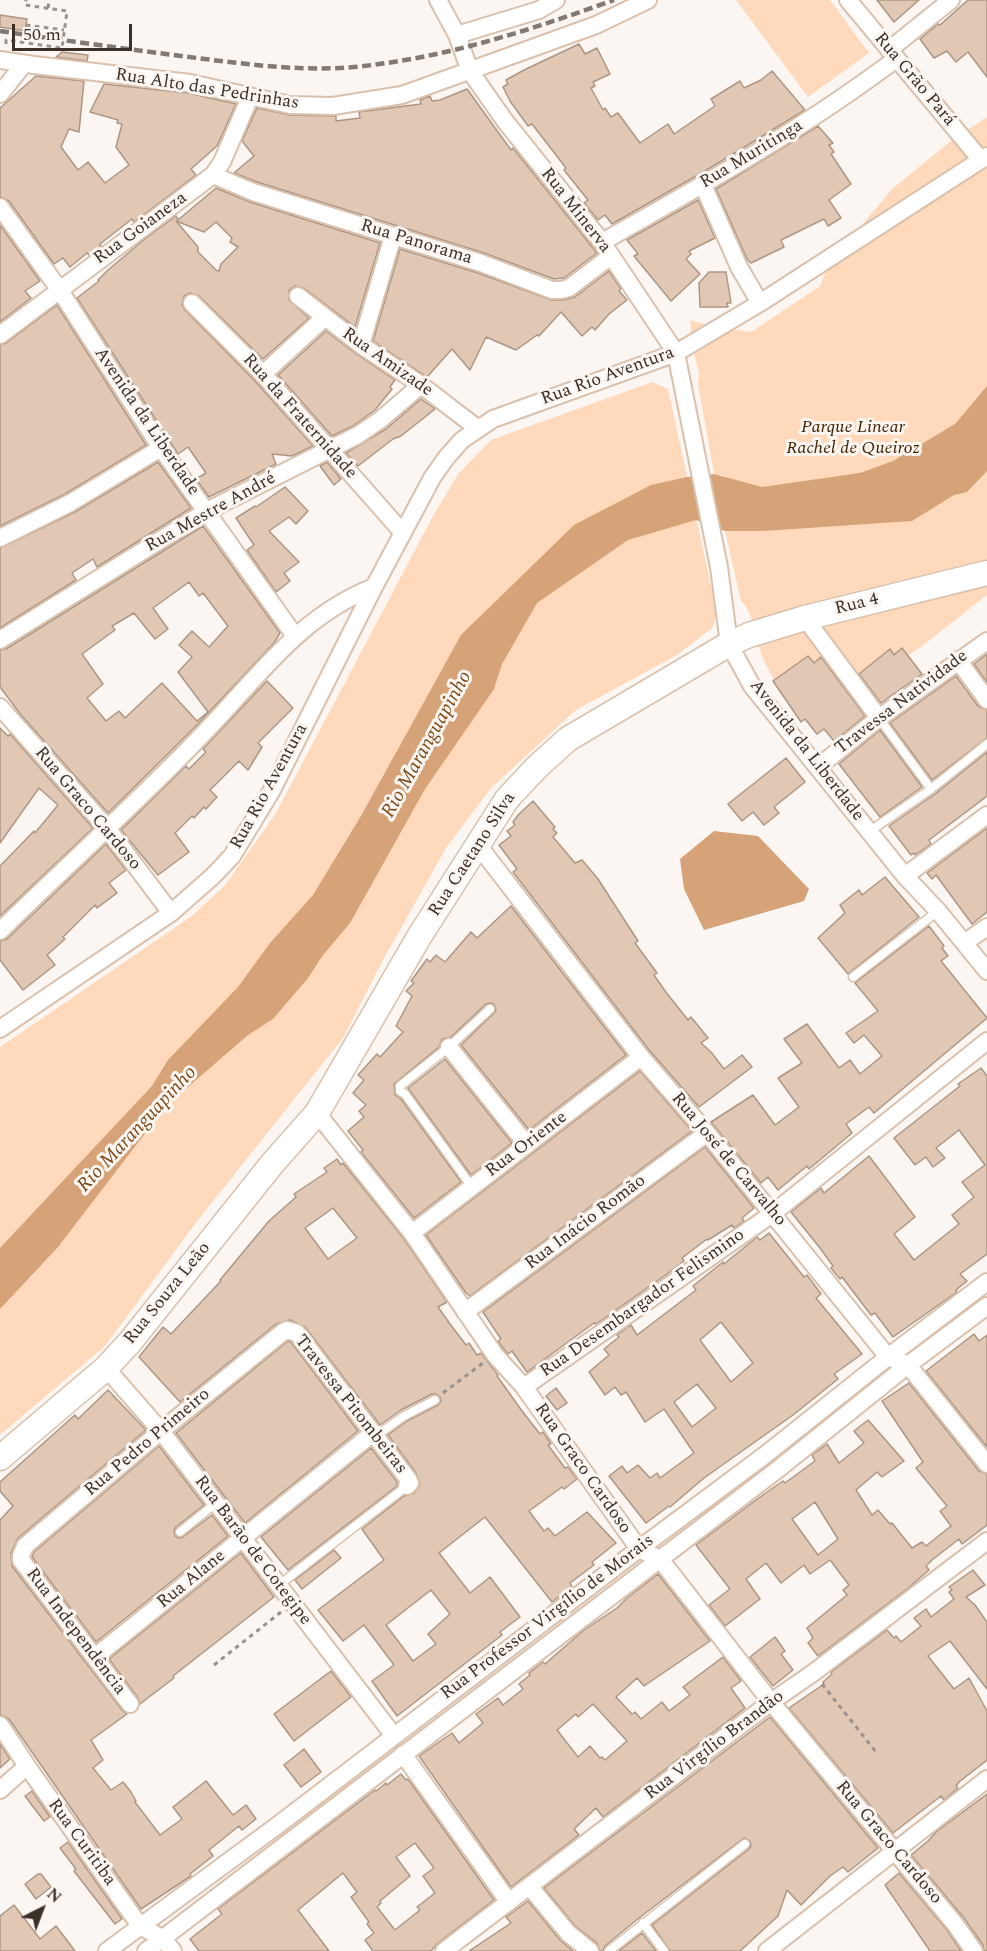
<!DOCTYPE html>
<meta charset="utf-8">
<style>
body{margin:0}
#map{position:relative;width:987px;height:1951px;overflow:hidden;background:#fcf6f2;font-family:Spectral,serif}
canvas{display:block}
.north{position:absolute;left:12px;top:1879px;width:60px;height:60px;-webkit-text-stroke:4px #fcf6f2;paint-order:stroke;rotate:42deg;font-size:16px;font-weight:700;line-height:24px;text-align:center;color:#3b3129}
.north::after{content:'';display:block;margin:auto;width:21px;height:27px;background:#3b3129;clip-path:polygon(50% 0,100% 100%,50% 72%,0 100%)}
.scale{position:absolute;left:12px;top:24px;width:120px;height:27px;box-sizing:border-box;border:3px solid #3b3129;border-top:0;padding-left:8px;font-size:18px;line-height:21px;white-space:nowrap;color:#3b3129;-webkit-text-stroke:4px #fcf6f2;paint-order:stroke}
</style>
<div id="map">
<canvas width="987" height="1951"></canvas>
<div class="north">N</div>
<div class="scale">50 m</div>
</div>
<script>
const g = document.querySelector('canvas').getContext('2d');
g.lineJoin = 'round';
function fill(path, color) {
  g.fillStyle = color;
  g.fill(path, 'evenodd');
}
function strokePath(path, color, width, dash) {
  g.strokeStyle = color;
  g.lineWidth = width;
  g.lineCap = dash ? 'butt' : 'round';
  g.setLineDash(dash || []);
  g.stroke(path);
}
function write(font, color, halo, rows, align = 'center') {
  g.font = font + ' Spectral,serif';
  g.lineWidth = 6;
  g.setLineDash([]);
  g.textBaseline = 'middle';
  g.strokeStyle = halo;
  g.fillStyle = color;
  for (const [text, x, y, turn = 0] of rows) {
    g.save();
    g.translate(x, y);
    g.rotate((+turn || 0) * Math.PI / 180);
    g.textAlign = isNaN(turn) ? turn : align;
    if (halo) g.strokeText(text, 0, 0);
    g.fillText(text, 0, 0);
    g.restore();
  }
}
fill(new Path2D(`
 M736 0H830L869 53 808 97Z
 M987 117V595L921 647 857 688 795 709C779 691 767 670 759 648 753 632 754 613 741 601L725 531H734L724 476 714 474 698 384 699 373 693 350 690 320 706 325 751 332 820 286 828 266 892 189 952 140Z
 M652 382 668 389 717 614 712 628 677 655 576 710 491 788 446 848 383 960 343 1038 198 1220 105 1346 0 1435V1047L192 916 226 884 276 813 433 516 459 473 491 440Z`), '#ffd9bb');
fill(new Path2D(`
 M987 386V471L967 492 954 495 912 521 763 531H725L696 520 628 540 537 603 502 664 494 689 425 789 350 923 323 955 308 978 273 1019 248 1035 166 1106 58 1247 0 1309V1248L152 1086 168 1060 238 987 270 943 313 895 361 816 461 635 574 525 651 485 687 477 714 474 762 487 860 473 893 461 955 424Z
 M714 831 758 836 809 889 804 901 704 930 684 889 680 859Z`), '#d6a277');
const building = new Path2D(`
 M877 0H919L894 22Z
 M968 0H987V77L968 52 956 62 947 51 934 58 920 39 938 24 940 25Z
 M0 15 27 19 25 31 0 27Z
 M579 44 585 54 597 48 610 74 593 82 595 86 591 88 603 110 605 108 611 117 618 113 640 143 668 124 674 134 715 106 711 99 740 81 744 88 761 80 772 71 805 110 710 168 612 224 605 215 598 220 584 203 588 200 564 170 566 168 532 124 528 126 510 101 503 87 508 84 506 80 524 70Z
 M62 52 88 55 87 61 56 57Z
 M36 76 84 81 79 132 69 129 61 147 78 170 88 162 105 183 129 165 116 147 122 124 117 123 118 120 90 112 104 84 188 93 236 104 217 146 191 169 196 175 134 222 132 219 100 244 101 246 89 255 87 253 70 267 63 258 54 264 9 201 0 197V108Z
 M467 89 511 150 513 148 597 253 564 278 554 279 484 253 257 182 234 173 254 156 242 141 257 108 290 115 336 116V121L360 118 359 112 421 104 420 100 430 96 432 101 440 100Z
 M818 126 833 143 829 145 834 152 831 154 851 184 829 200 841 218 828 226 824 219 781 240 784 247 751 263 747 259 716 189Z
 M216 188 250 202 380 243 355 327 304 288 295 286 289 290V300L309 318 263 359 199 296 190 293 184 296 182 305 185 310 255 381 313 446 292 456 272 454 276 464 209 497 196 479 206 473 188 447 178 454 77 298 99 281 98 280 108 270 146 238 176 216 178 220ZM176 221 204 232 216 222 232 238 230 242 238 247 221 264 219 271 216 270 198 252V247Z
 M698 200 715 238 689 251 691 254 686 259 700 274 671 301 634 256 638 254 627 240Z
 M0 225 40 281 25 291 31 298 0 322Z
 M400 249 478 273 552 300H563L575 297 609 271 621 289 619 291 627 300 609 314 595 330 592 327 582 336 561 312 539 336 537 335 516 350 486 337 470 370 452 349 427 377 373 341Z
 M709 272H726L731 303H727L728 307H700L699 283Z
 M57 305 146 445 65 494 0 526V345L6 343Z
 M326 331 355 353 395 380 390 387 392 389 375 410 353 426 332 436 278 375Z
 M421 399 435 409 401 436 393 439 358 466 346 453 386 429Z
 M158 462 191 508 97 567 93 559 72 573 76 580 0 628V548L75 512Z
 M327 462 341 479 334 485 320 466Z
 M285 487 308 511 296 524 289 517 269 531 299 562 284 573 290 581 276 592 247 550 254 545 236 518 255 506 256 507Z
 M203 526 280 633 274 643 195 727 108 813 21 715 0 687V650L6 649ZM189 582 199 596 203 593 228 626 209 647 192 631 179 645 192 657 178 672 208 712 197 721 162 683 125 718 119 711 106 721 87 698 103 684 82 654 115 630 112 626 134 613 155 639 168 629 153 608Z
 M902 648 922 674 881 703 859 674 890 649 894 655Z
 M987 654V682L974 664Z
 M808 656 814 663 821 657 865 716 834 741 824 729 817 734 805 719 801 722 773 681Z
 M956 676 978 706 987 710V738L932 780 890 723Z
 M267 681 293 708 258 743 262 747 248 770 239 761 210 790 217 797 206 809 204 807 194 818 192 816 175 833 189 852 158 875 121 830 186 766 189 769 206 752 203 749Z
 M0 728 8 736 10 734 93 828 0 916V866L34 831 35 833 58 805 39 788 0 843Z
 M880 730 922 787 880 817 839 764Z
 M987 752V796L929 840 931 844 915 855 914 853 911 855 889 826 935 794Z
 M786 758 805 782 774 807 779 813 764 825 753 812 742 821 728 804Z
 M533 801 555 827 553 829 557 833 553 837 575 863 582 860 598 879 638 941 635 943 657 973 654 975 665 991 688 1020 691 1017 708 1038 701 1043 711 1052 724 1069 742 1055 752 1067 699 1107 649 1050 513 872 517 869 499 845 511 836 507 831 515 825 513 822 519 814Z
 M987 828V912L972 924 936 875 932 879 927 873Z
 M106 844 126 870 109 883 117 893 97 908 95 905 63 937 65 939 47 955 55 965 23 990 0 960V941L7 939Z
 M885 877 919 917 848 974 818 938 845 913 840 905 859 890 862 895Z
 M511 906 626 1055 529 1130 461 1045 496 1011 494 1004 489 1003 486 1004 451 1037 442 1039 439 1047 394 1084 395 1095 401 1099 461 1182 414 1218 361 1152 363 1150 348 1131 364 1117 359 1111 366 1105 353 1093 364 1080 358 1075 377 1054 380 1057 403 1032 396 1026 412 996 406 991 414 983 411 981 427 959 430 962 436 955 445 962 471 932 477 938Z
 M929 926 944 946 942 948 948 956 941 961 987 1018 874 1113 869 1107 846 1124 852 1133 809 1169 807 1166 778 1190 768 1177 761 1183 711 1122 753 1095 775 1125 799 1107 778 1078 802 1063 784 1039 807 1024 839 1068 850 1060 860 1074 882 1056 864 1035 854 1043 846 1033 878 1011 855 983Z
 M445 1059 512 1143 471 1175 408 1088Z
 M981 1068 987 1076V1254L960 1274 967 1281 956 1290 957 1292 893 1337 875 1313 871 1315 842 1277 840 1279 831 1268 833 1266 820 1248 791 1212 821 1188 824 1193 869 1156 915 1217 894 1234 914 1260 959 1224 952 1215 974 1197 962 1182 985 1165 959 1130 936 1148 945 1158 933 1167 926 1157 915 1165 894 1138 960 1086 958 1084Z
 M640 1071 692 1131 470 1296 466 1293 426 1235Z
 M705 1147 754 1208 742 1218 744 1221 734 1228 732 1225 708 1240 707 1239 682 1258 684 1261 667 1274 596 1324 594 1323 527 1372 512 1351 508 1354 503 1348 498 1341 501 1339 483 1312Z
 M337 1159 341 1165 343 1163 404 1239 447 1302 438 1307 450 1324 466 1345 469 1343 477 1355 481 1353 498 1375 497 1376 522 1411 540 1434 543 1432 551 1444 548 1445 565 1468 568 1467 577 1479 564 1489 562 1487 529 1511 544 1531 548 1528 555 1536 587 1512 616 1543 592 1562 594 1565 570 1583 572 1587 552 1602 485 1517 439 1553 470 1593 490 1577 520 1617 500 1632 502 1635 397 1716 372 1681 394 1665 364 1625 343 1641 318 1610 384 1560 362 1529 404 1496 414 1493 420 1484 416 1473 388 1435 407 1421 438 1405 441 1401 440 1397 436 1394H432L401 1410 380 1425 305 1327 290 1320 276 1324 180 1402 139 1357 163 1327 171 1334 221 1281 220 1280 269 1221 296 1197 294 1194 327 1172 324 1168ZM333 1208 357 1238 328 1259 305 1228ZM431 1590 450 1614 428 1634 436 1644 413 1661 386 1625Z
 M769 1233 804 1277 807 1275 821 1294 816 1298 862 1354 834 1374 838 1379 793 1415 704 1478 670 1507 669 1506 646 1523 609 1476 622 1466 627 1473 638 1465 650 1478 657 1473 660 1478 694 1453 664 1409 645 1422 626 1392 621 1395 615 1387 605 1395 589 1372 609 1355 604 1349 619 1337 617 1335 631 1325 637 1335 696 1290 693 1286 723 1262 724 1264 757 1237 760 1240ZM721 1322 753 1363 731 1382 700 1340ZM697 1384 716 1408 692 1427 674 1402Z
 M974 1334 979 1341 987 1335V1447L926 1371Z
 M288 1341 291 1342 358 1431 245 1523 176 1433Z
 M909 1383 979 1471 987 1474V1525L962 1544 959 1539 932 1560 926 1566 929 1570 907 1589 818 1656 808 1643 813 1638 807 1628 847 1595 843 1590 849 1585 830 1560 810 1574 804 1565 781 1583 766 1563 746 1579 760 1599 725 1626 709 1605 730 1589 696 1545 760 1497 783 1481 785 1483 815 1461 812 1455 827 1444 839 1463 864 1443 854 1431 868 1420 904 1461 882 1477 877 1472 856 1490 872 1515 878 1510 890 1524 892 1523 912 1548 922 1542 926 1546 951 1526 940 1511 947 1506 916 1468 923 1462 882 1401ZM815 1502 838 1539 818 1555 792 1519Z
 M556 1388 567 1403 557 1410 546 1396Z
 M108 1390 146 1430 18 1538 11 1553 12 1566 122 1710 127 1714 91 1740 103 1760 93 1768 111 1790 123 1782 131 1792 136 1801 135 1802 160 1835 182 1819 173 1807 206 1781 233 1815 246 1805 256 1819 242 1830 239 1826 209 1850 213 1856 190 1874 191 1876 141 1909 9 1719 0 1715V1520L13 1506 0 1491V1482L75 1415 78 1419Z
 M159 1446 204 1505 176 1527 174 1530 175 1536 178 1538 183 1537 212 1515 228 1536 96 1642 32 1557 34 1552Z
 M371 1448 397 1482V1486L288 1570 261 1537Z
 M334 1550 341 1558 302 1589 295 1580Z
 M241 1553 274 1597 173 1676 174 1678 140 1704 138 1698 109 1659Z
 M973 1570 985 1585 966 1597 975 1605 987 1622V1689L950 1641 928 1656 954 1689 969 1678 987 1711V1760L959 1782 956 1786 958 1788 944 1800 941 1796 893 1833 789 1708 824 1684 823 1682 832 1674 831 1672 887 1630 894 1638 896 1636 901 1642 921 1626 914 1618 926 1609 931 1617 954 1599 949 1592 952 1590 949 1587Z
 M658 1574 710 1641 644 1686 637 1678 616 1697 632 1714 635 1712 641 1719 662 1702 669 1711 690 1695 683 1687 723 1657 741 1681 731 1688 745 1708 603 1817 596 1808 574 1829 579 1835 511 1887 419 1756 452 1733 459 1743 483 1723 476 1714 498 1698 503 1705 523 1689 519 1684 530 1675 529 1673 543 1662 545 1664 584 1630 617 1608 627 1598ZM593 1704 627 1741 605 1760 602 1757 600 1758 590 1746 578 1757 557 1730 576 1714 578 1717Z
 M775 1637 785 1651 781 1654 793 1670 773 1686 750 1657Z
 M331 1671 351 1697 294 1741 274 1714Z
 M770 1717 878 1848 848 1872 843 1867 830 1876 801 1905 787 1890 778 1916 740 1951H670L652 1925 749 1849 751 1846 750 1841 744 1838 639 1918 605 1946 603 1951H600L597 1943 575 1926 544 1888Z
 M0 1744 10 1759 0 1768Z
 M304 1749 321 1772 301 1787 284 1765Z
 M401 1774 406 1780 408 1779 494 1900 438 1943 431 1951H373L365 1940 374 1933 367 1924 369 1922 351 1897 357 1892 343 1873 298 1910 329 1951H199L190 1939 222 1914 218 1909 375 1790 376 1791 386 1783 387 1785ZM415 1843 434 1868 423 1876 435 1893 417 1907 420 1910 395 1930 377 1907 381 1903 380 1901 410 1876 396 1857Z
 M32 1791 50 1817 44 1821 25 1796Z
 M987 1794V1951H984L983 1945 964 1918 911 1855 928 1841 936 1832Z
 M68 1842 122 1919 115 1924 74 1871 76 1869 60 1848Z
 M899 1873 947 1930 961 1951H930L885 1885Z
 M38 1874H41L51 1887 36 1899 25 1884Z
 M528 1901 560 1940 573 1951H469L511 1923 506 1917Z
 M14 1905 40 1939 56 1926 75 1951H0V1916Z
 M642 1933 656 1951H619Z`);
fill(building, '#e1c8b4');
strokePath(building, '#ad9683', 1.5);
const service = new Path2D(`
 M879 718 931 789
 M870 831 931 789 987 744
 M853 977 938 911
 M472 1187 405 1094 400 1091V1086L449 1047 490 1009
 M376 1436 404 1416 435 1400
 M180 1532 216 1503
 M279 1585 407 1486
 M643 1923 664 1951
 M609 1951 745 1844`);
const minor = new Path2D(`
 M438 0 457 35 470 71 505 121 602 242 676 353 719 567 729 644 752 686 905 876 938 911 987 971
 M848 0 981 160
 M457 35 539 10 556 0
 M889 50 951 0
 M0 60 34 65 190 83 290 105 333 106 402 95 596 25 648 0
 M0 94 24 64
 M213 175 253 192 481 263 552 290H561L569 288 611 256
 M703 185 739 267 760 303
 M0 207 59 289 161 448 295 636
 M602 242C703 185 803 129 896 59
 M298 296 361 345 421 385 477 428
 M192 303 263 374 403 533
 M0 335 213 175 222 162 250 97
 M361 345 393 236
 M263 374 324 318
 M0 538 70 503 161 448
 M805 618 879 718
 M0 640 207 511 358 435 380 420 421 385
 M958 660 987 700
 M0 707 107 828 171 913
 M818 767 879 718 987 641
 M478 845 641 1057 707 1133 888 1357 908 1365 987 1464
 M905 876 987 815
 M0 931C67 865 138 802 203 734 257 679 299 616 374 587
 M964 943 987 927
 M0 1029 171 913 213 876 232 856 272 790 374 587 432 478 446 458 462 440 493 419 676 353 760 303 987 156
 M449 1047 527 1145
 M317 1113 412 1233 495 1355 524 1387 639 1549 660 1559 771 1702 955 1924 974 1951
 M412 1233 641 1057
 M465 1312 707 1133
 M106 1368 161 1431 394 1736
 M524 1387 772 1214 987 1041
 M95 1657 373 1433
 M130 1704 21 1560V1556L25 1546 161 1431 283 1332 287 1330 297 1333 408 1479 410 1483 407 1486
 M0 1725 27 1766 140 1926 162 1938 173 1951
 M403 1754 509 1902
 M0 1790 27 1766
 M530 1887 568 1933 590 1951
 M107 1951 278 1825 639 1549 765 1455 888 1357 987 1282
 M146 1951 777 1470 908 1365 987 1306
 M444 1951 771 1702 813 1673 987 1541
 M767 1951 987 1779`);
const secondary = new Path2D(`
 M0 1458 106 1368 130 1342 272 1164 317 1113 419 937 507 799 537 767 568 739 729 644 749 635 805 618 987 573`);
strokePath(service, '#d9c1ad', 11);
strokePath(minor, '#d9c1ad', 20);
strokePath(secondary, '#d9c1ad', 27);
strokePath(new Path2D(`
 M48 8 49 0
 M26 25 64 30
 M6 44V40L62 48 67 11 25 5 26 0
 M443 1393 483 1363
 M214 1665 281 1612
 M822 1684 876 1752`), '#9a928c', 3, [4.5, 4.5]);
strokePath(service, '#fff', 8);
strokePath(minor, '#fff', 16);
strokePath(secondary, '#fff', 24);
strokePath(new Path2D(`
 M0 31C60 40 121 48 181 56 238 63 296 72 354 67 446 58 527 31 614 0`), '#817972', 4.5, [9, 4.5]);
write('18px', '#3b3129', '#fcf6f2', [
 ["Rua Grão Pará",914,80,50],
 ["Rua Alto das Pedrinhas",207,90,9],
 ["Rua Muritinga",752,155,-31],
 ["Rua Minerva",575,211,52],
 ["Rua Goianeza",141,229,-36],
 ["Rua Panorama",416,243,17],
 ["Rua Amizade",387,363,35],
 ["Rua Rio Aventura",608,377,-20],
 ["Rua da Fraternidade",299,417,48],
 ["Avenida da Liberdade",146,422,56],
 ["Rua Mestre André",211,513,-29],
 ["Rua 4",857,605,-14],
 ["Travessa Natividade",902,703,-37],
 ["Avenida da Liberdade",806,751,52],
 ["Rua Rio Aventura",270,787,-61],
 ["Rua Graco Cardoso",87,809,50],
 ["Rua Caetano Silva",473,855,-57],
 ["Rua Oriente",527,1145,-37],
 ["Rua José de Carvalho",728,1160,50],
 ["Rua Inácio Romão",586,1223,-37],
 ["Rua Souza Leão",168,1294,-51],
 ["Rua Desembargador Felismino",643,1304,-35],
 ["Travessa Pitombeiras",350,1405,52],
 ["Rua Pedro Primeiro",148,1443,-40],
 ["Rua Graco Cardoso",582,1469,55],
 ["Rua Barão de Cotegipe",252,1551,53],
 ["Rua Alane",192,1580,-39],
 ["Rua Professor Virgílio de Morais",548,1618,-37],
 ["Rua Independência",75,1632,53],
 ["Rua Virgílio Brandão",715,1746,-37],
 ["Rua Curitiba",81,1843,54],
 ["Rua Graco Cardoso",888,1843,50]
]);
write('italic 18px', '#432200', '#fcf6f2', [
 ["Parque Linear",853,428],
 ["Rachel de Queiroz",853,449]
]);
write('italic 20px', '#7c4a19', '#fcf6f2', [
 ["Rio Maranguapinho",428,745,-61],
 ["Rio Maranguapinho",138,1130,-47]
]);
</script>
